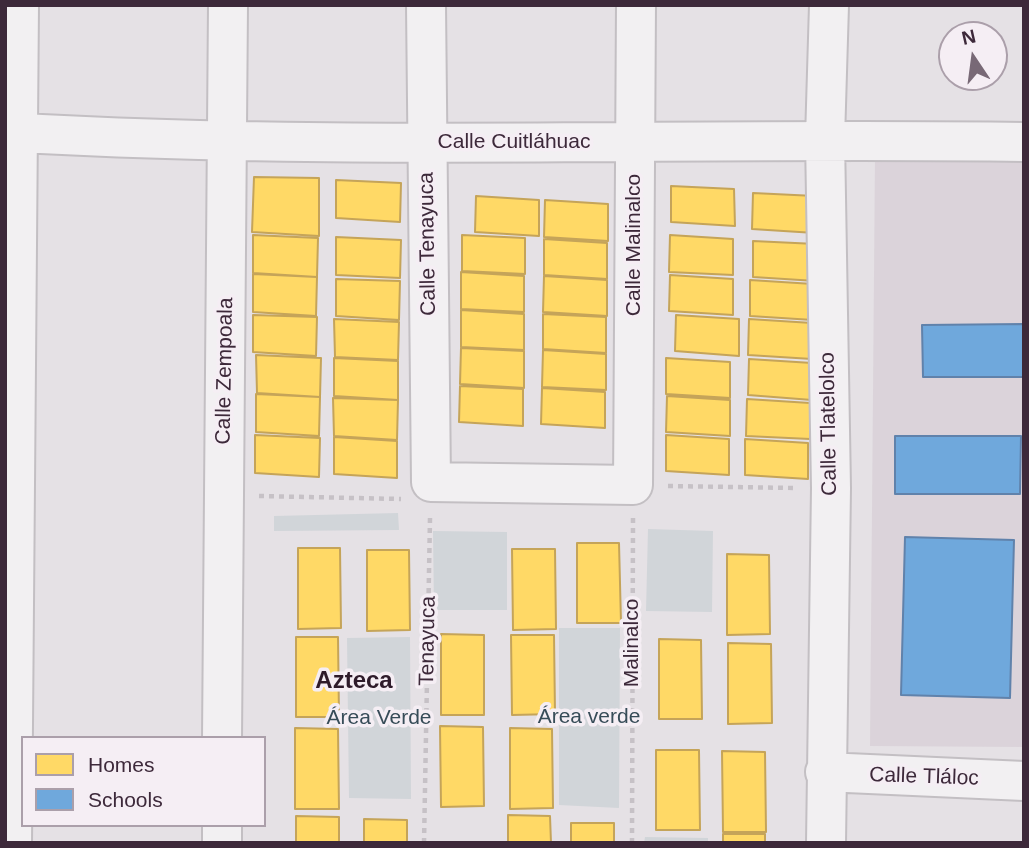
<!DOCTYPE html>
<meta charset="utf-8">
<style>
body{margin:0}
#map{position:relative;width:1029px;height:848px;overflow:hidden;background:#e5e1e5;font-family:Arial,sans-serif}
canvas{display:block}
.frame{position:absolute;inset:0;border:7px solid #3d293a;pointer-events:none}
.legend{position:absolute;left:21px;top:736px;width:245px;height:91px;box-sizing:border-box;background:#f5eef4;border:2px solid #ab9faa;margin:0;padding:9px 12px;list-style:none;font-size:21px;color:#3d293a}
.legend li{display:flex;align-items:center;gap:14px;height:35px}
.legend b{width:35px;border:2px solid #ab9faa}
.north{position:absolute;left:938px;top:21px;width:70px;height:70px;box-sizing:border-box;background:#f5eef4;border:2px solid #ab9faa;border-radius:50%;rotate:347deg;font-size:19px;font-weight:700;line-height:28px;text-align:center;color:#3d293a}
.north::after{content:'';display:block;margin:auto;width:24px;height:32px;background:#786976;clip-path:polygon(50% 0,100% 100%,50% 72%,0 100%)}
</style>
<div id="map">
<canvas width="1029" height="848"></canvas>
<div class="frame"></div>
<ul class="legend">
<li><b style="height:19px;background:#ffd966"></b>Homes</li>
<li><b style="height:19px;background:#6fa8dc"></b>Schools</li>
</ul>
<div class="north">N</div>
</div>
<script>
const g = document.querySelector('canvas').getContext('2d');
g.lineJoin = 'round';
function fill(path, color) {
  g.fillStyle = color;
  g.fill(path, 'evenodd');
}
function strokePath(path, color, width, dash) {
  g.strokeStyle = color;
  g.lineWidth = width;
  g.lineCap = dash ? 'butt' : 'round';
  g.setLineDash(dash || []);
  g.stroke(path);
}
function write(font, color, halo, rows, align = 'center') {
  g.font = font + ' Arial,sans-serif';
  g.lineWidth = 7;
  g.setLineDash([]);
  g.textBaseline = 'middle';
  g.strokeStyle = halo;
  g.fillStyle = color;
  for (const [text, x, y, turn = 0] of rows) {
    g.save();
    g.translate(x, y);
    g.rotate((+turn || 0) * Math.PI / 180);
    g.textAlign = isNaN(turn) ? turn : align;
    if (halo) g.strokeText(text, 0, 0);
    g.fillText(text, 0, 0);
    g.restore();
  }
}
fill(new Path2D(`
 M875 156 1024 157V747L870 746Z`), '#dbd3da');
fill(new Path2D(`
 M398 513 399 530 274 531V516Z
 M648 529 713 531 712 612 646 611Z
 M433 531 507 532V610H434Z
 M559 628H620L619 808 559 805Z
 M410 637 411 799 349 798 347 638Z
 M645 837 708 838V843H644Z`), '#d1d5d9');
const homes = new Path2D(`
 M254 177 319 178V236L252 232Z
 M336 180 401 183 400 222 336 218Z
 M671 186 734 189 735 226 671 222Z
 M753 193 815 196V233L752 229Z
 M476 196 539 200V236L475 232Z
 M545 200 608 204V241L544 237Z
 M253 235 318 238 317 277 253 273Z
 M462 235 525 238V274L462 271Z
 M670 235 733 239V275L669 272Z
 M336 237 401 240 400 278 336 275Z
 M544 239 607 243V279L544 275Z
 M753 241 816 244V281L753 277Z
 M461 272 524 276V312L461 309Z
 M253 274 317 277 316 316 253 312Z
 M670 275 733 279V315L669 311Z
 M544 276 607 280V316L543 312Z
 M336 279 400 281 399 320 336 316Z
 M750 280 813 284V320L750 316Z
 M461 310 524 314V350L461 347Z
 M543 314 606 317V353L543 349Z
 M253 315 317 317 316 356 253 352Z
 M676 315 739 319V356L675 351Z
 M334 319 399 322 398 360 335 357Z
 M749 319 812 323V359L748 355Z
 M461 348 524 351V388L460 384Z
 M543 350 606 354V390L542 387Z
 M256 355 321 358 320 397 257 393Z
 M334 358 398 361V400L334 396Z
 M666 358 730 362V398L666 394Z
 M749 359 812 363V400L748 395Z
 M460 386 523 389V426L459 422Z
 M542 388 605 392V428L541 424Z
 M256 394 320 397 319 436 256 432Z
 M667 396 730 400V436L666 432Z
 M333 398 398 400 397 440 334 436Z
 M747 399 810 403V439L746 436Z
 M255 435 320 438 319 477 255 473Z
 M666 435 729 439V475L666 471Z
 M334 437 397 441V478L334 474Z
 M745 439 808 443V479L745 475Z
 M577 543H619L621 623H577Z
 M298 548H340L341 628 298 629Z
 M512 549H555L556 629 513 630Z
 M367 550H409L410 630 367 631Z
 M727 554 769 555 770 634 727 635Z
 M441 634 484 635V715H441Z
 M511 635H554L555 714 512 715Z
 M296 637H338L339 717H296Z
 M659 639 701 640 702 719H659Z
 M728 643 771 644 772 723 728 724Z
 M440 726 483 727 484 806 441 807Z
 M295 728 338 729 339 809H295Z
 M510 728 552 729 553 808 510 809Z
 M656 750H699L700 830H656Z
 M722 751 765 752 766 832H723Z
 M508 815 550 816 551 843H508Z
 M296 816 339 817V843H296Z
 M364 819 407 820V843H364Z
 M571 823H614V843H571Z
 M723 834H765V843H723Z`);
fill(homes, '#ffd966');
strokePath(homes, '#c5a459', 2);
const schools = new Path2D(`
 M1024 324V377H923L922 325Z
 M895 436H1021L1020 494H895Z
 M905 537 1014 540 1010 698 901 695Z`);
fill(schools, '#6fa8dc');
strokePath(schools, '#6082ab', 2);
const street = new Path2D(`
 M426 5 431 482 633 485 636 5
 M5 132C344 152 685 137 1024 142
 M222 738 228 5
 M825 772 1024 781
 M12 843 19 5
 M222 843V825
 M826 843 831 488 825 139 829 5`);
strokePath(street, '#c3bfc3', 42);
strokePath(new Path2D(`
 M668 486 796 488
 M259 496 401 499
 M424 843 430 518
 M632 843 633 518`), '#c6c1c6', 4.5, [5, 5]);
strokePath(street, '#f2f0f2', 38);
write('21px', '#3d293a', '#f5eef4', [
 ["Calle Cuitláhuac",514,142],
 ["Calle Tenayuca",428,244,-91],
 ["Calle Malinalco",634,245,-90],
 ["Calle Zempoala",225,371,-89],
 ["Calle Tlatelolco",829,424,-91],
 ["Tenayuca",428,641,-89],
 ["Malinalco",632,643,-90],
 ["Calle Tláloc",924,777,2]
]);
write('21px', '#374c58', '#f5eef4', [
 ["Área verde",589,717],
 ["Área Verde",379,718]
]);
write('bold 24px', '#2e1b2a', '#f5eef4', [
 ["Azteca",354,681]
]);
</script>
